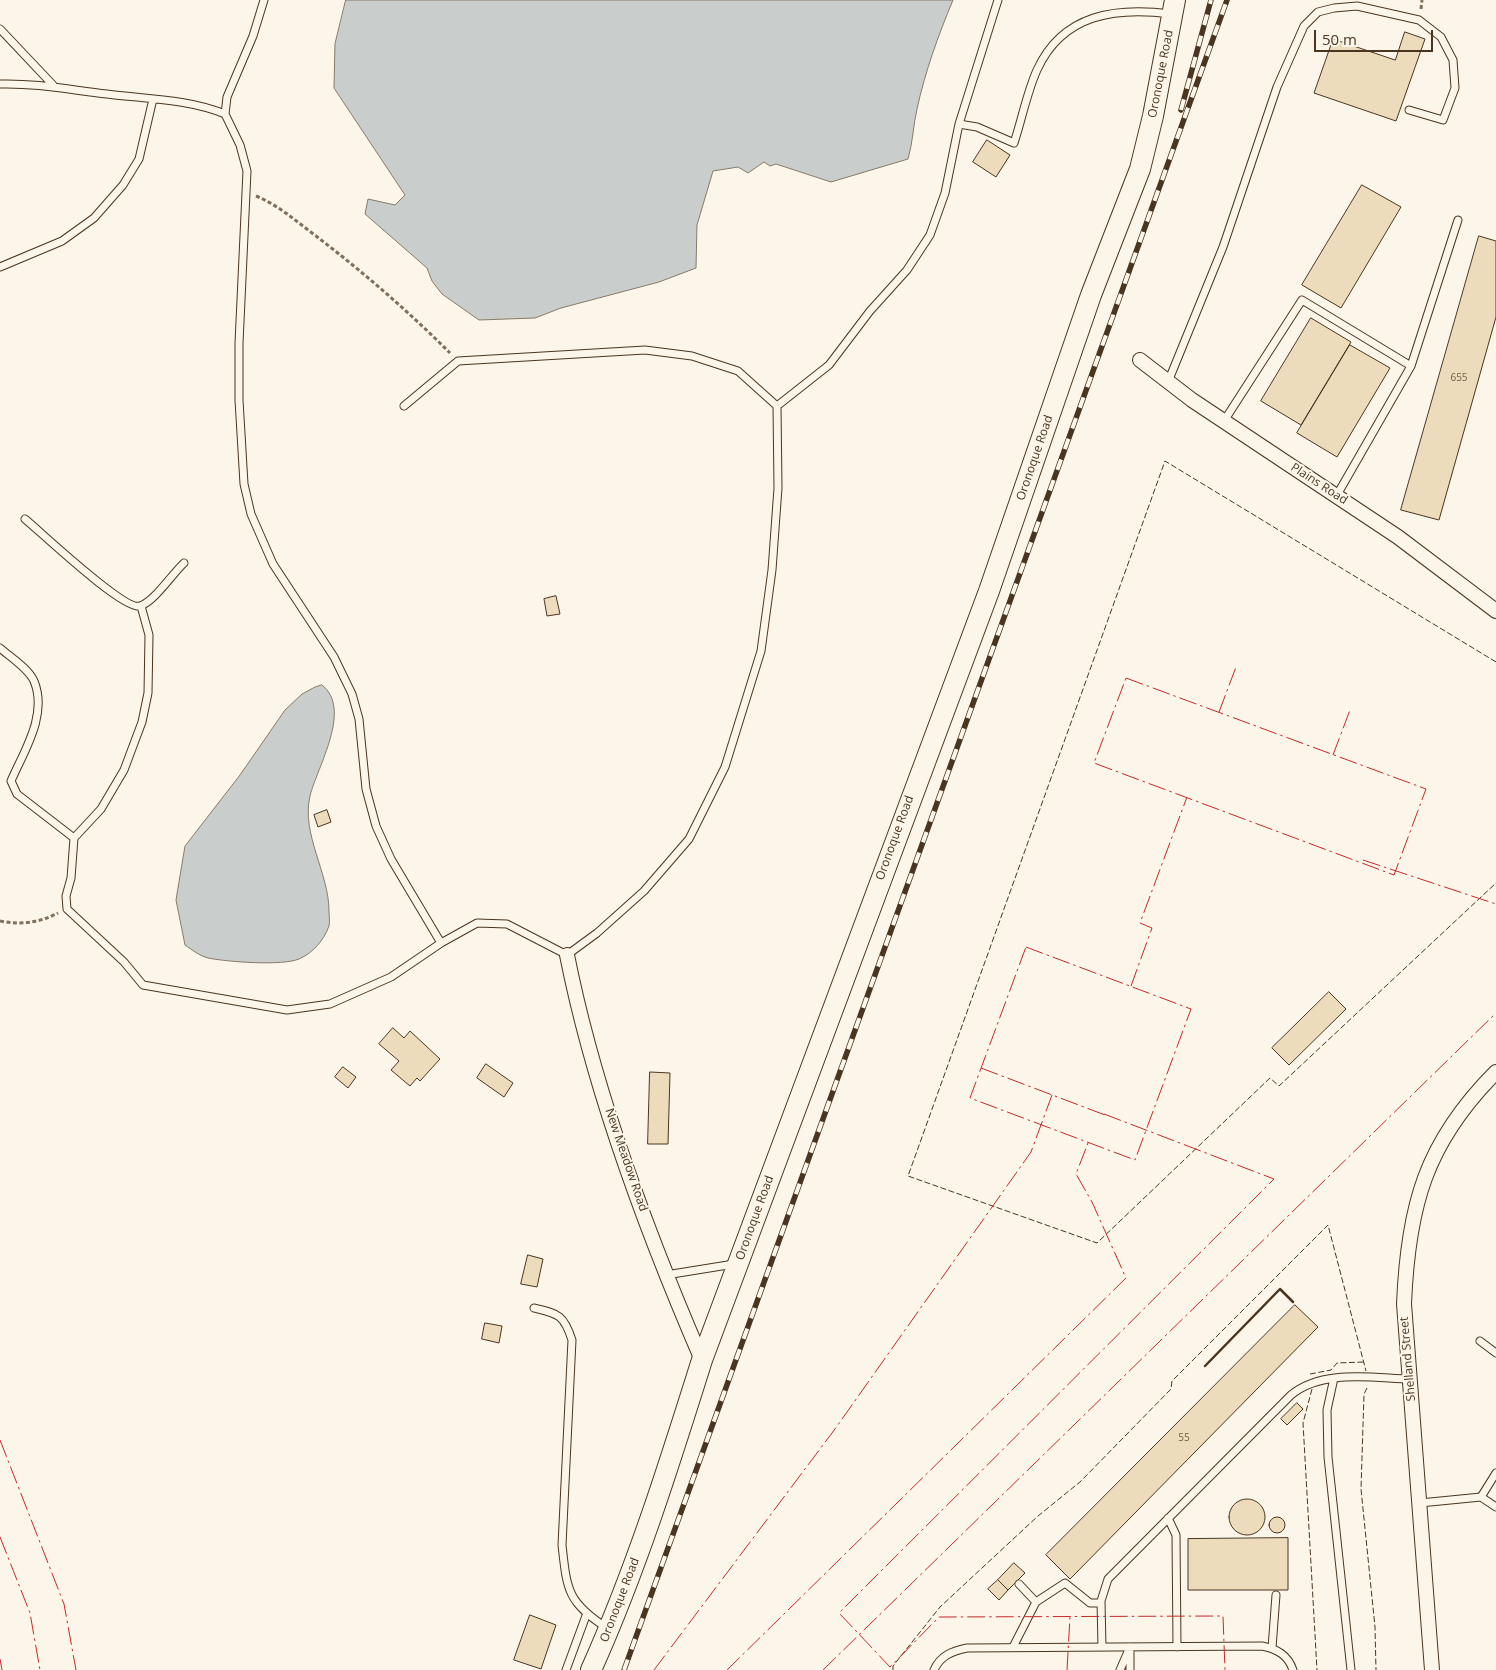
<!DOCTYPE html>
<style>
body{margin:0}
#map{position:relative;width:1496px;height:1670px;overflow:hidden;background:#fbf6e9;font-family:"Open Sans",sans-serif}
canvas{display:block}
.scale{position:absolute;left:1314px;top:30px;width:119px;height:22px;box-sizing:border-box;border:2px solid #4a3520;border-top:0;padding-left:6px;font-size:15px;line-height:18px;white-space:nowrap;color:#4a3520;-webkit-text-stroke:4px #fbf6e9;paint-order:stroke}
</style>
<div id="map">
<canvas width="1496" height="1670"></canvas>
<div class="scale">50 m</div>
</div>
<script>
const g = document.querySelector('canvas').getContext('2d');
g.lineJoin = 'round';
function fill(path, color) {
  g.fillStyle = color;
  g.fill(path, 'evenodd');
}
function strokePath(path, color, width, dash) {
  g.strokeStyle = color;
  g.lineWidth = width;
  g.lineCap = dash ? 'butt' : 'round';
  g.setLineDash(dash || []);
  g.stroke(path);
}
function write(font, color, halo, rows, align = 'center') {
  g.font = font + ' "Open Sans",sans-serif';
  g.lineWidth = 4;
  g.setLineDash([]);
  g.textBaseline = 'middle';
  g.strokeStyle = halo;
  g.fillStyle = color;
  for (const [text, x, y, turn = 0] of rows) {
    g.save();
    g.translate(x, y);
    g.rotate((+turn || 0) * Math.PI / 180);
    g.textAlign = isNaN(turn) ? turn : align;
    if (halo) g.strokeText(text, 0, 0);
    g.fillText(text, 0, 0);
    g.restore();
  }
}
const water = new Path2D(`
 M346 0H953C938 36 925 72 917 109 913 126 913 142 908 159L831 182 776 164 770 166 764 162 748 173 738 167 713 171 697 225 696 268 659 282 561 308 535 318 479 320 442 294 432 281 427 268 365 214 368 199 395 205 405 195 334 88 335 44Z
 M322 685C353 709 317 767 310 796 301 834 329 873 329 911 329 915 330 922 329 926 324 940 313 953 299 959 282 966 228 962 208 958 200 956 192 950 185 945L176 900 185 846 240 775 285 710 302 694 315 687Z`);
fill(water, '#c9cecd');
strokePath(water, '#887966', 1);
const building = new Path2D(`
 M1405 32 1425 39 1396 121 1314 93 1333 39 1395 60Z
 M987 140 1010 155 996 177 973 162Z
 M1362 185 1401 207 1341 308 1302 285Z
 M1479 236 1496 241V317L1439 520 1401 510Z
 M1311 318 1351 342 1301 425 1261 401Z
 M1350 345 1390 368 1337 457 1297 433Z
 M556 596 560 614 547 616 544 599Z
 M327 810 331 822 318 827 314 815Z
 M1329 992 1346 1009 1289 1065 1272 1048Z
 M393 1028 404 1038 410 1031 440 1059 420 1081 417 1078 410 1086 391 1070 399 1061 379 1044Z
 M486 1064 513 1083 504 1097 477 1078Z
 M343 1067 356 1077 348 1088 335 1077Z
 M650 1072 670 1073 668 1144H648Z
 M528 1255 543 1259 537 1287 521 1284Z
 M1295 1305 1318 1327 1070 1579 1046 1555Z
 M485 1323 502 1326 499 1343 482 1339Z
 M1297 1403 1303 1409 1287 1425 1281 1419Z
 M1229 1517a18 18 0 1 1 36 0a18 18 0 1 1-36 0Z
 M1269 1525a8 8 0 1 1 16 0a8 8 0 1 1-16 0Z
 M1288 1538V1590H1188V1539Z
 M1014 1563 1025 1573 1008 1590 998 1580Z
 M998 1580 1008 1590 999 1600 988 1589Z
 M530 1615 556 1625 541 1669 514 1660Z`);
fill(building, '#ecdcbc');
strokePath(building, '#4a3520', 1);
const lane = new Path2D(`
 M264 0 253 36 227 97 225 114 240 145 247 171 239 343V400L244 484 251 514 273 564 334 657 352 694 359 719 366 789 376 826 391 859 441 943
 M0 29 53 85
 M0 84C37 83 71 90 107 94 147 99 188 99 225 114
 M959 124 977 127 1014 143C1022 119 1027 92 1037 70 1063 13 1117 7 1171 14
 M0 267 62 241 94 218 123 185 139 159 153 99
 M1168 382 1223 247 1277 87 1304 26 1318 12 1334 8 1357 6 1419 20 1441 37 1453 60 1455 88 1443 120 1409 110
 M777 406 829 365 870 311 907 270 930 235 945 193 959 124 998 0
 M1224 421 1302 300 1411 366
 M1337 495 1411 366 1458 220
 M25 519C42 533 124 611 140 606 154 602 173 573 184 563
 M141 606 149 635 148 693 142 722 124 770 101 809 74 838 71 878 66 896 67 909 124 962 143 985 287 1010 330 1004 391 977 441 943 477 923 507 924 567 955 597 933 644 891 689 839 725 767 761 651 772 570 778 488 777 406 738 371 692 356 645 350 458 361 404 406
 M0 648C10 657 28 668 34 681 48 715 24 751 11 781L17 794 74 838
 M666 1275 734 1264
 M534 1308C559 1314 564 1315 572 1340L562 1545C567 1590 567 1602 607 1628
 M1480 1341 1496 1353
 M1334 1378 1327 1410 1328 1457 1351 1670
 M1481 1497 1496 1473
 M1420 1503 1481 1497 1496 1507
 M1168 1518 1176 1535 1177 1647
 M1019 1584 1036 1602
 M1013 1647 1036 1602 1065 1583 1090 1603H1101
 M1102 1647 1101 1601 1108 1579 1291 1395C1322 1369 1372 1378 1410 1379
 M1272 1648 1276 1595
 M1130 1650V1670
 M566 1670 587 1613
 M934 1670C940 1656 952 1651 967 1648L1262 1646C1277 1649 1288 1655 1293 1670
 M1120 1670 1130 1647`);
const street = new Path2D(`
 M1140 360 1192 400 1398 537 1496 611
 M567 955C594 1091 647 1233 702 1360
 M1432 1670 1404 1304C1408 1207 1425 1143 1496 1072`);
const secondary = new Path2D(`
 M591 1670C636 1570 669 1465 702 1360L989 591 1091 295 1140 169 1153 116 1175 0`);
strokePath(lane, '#4a3520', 9);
strokePath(street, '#4a3520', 16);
strokePath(secondary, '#4a3520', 22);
strokePath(new Path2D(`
 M1421 9 1422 0
 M256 196C278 205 296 221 316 236 363 272 408 311 450 353
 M0 921C20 925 39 923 58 913`), '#7f6f5c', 3, [4, 2.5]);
strokePath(lane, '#fbf6e9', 7);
strokePath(street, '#fbf6e9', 14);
strokePath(secondary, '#fbf6e9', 20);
const rail = new Path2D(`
 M1181 110 1211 0
 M624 1670 1227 0`);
strokePath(rail, '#4a3520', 5.5);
strokePath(rail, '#fbf6e9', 4, [11]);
strokePath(new Path2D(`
 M1496 662 1165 461 908 1176 1097 1243 1270 1078 1279 1086 1496 883
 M1310 1374 1331 1370 1337 1363 1364 1362
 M1367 1388 1364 1394 1361 1489 1375 1627 1376 1670
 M1312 1389 1303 1423 1317 1670
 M893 1670V1666L940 1607 1038 1516 1080 1482 1171 1389 1172 1381 1328 1225 1366 1371`), '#4a3520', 1, [6, 2.5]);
strokePath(new Path2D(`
 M1205 1366 1280 1289 1293 1302`), '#4a3520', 2.5);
strokePath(new Path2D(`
 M1126 678 1426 789 1394 875 1094 763Z
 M1219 712 1236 667
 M1333 755 1350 710
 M1363 860 1496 904
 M1026 947 1191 1009 1135 1160 970 1098Z
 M1131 986 1152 928 1140 923 1187 797
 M981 1068 1105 1115
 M1104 1114 1274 1179 839 1613 890 1667 939 1617 1223 1616 1225 1670
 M0 1440 64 1604 76 1670
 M0 1537 30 1613 40 1670
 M0 1659 2 1670
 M654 1670 835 1429 1031 1152 1052 1095
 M727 1670 1126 1278 1092 1202 1076 1174 1088 1143
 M823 1670 1496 1013
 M1067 1670 1070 1617`), '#c62828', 1, [18, 4, 2.5, 4]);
write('10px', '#725f47', null, [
 ["655",1459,378],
 ["55",1184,1438]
]);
write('12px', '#4a3520', '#fbf6e9', [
 ["Oronoque Road",1161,74,-79],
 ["Oronoque Road",1035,458,-71],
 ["Plains Road",1319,484,33],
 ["Oronoque Road",895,838,-70],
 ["New Meadow Road",626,1160,71],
 ["Oronoque Road",755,1218,-70],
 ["Shelland Street",1408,1359,-95],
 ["Oronoque Road",620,1600,-69]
]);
</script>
